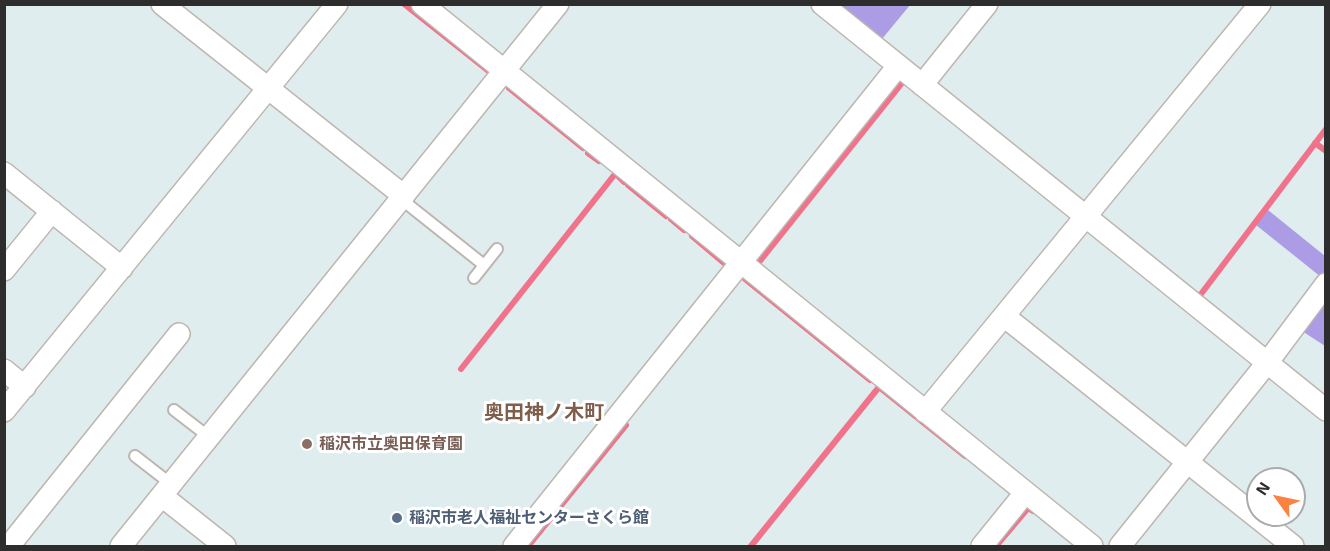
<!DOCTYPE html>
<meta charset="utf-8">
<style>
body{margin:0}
#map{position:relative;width:1330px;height:551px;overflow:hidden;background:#e0edee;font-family:"Exo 2",sans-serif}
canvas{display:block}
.frame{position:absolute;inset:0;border:6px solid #2d2d2d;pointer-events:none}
.north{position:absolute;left:1246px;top:467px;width:60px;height:60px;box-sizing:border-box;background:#fff;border:2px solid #ababab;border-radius:50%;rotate:303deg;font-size:16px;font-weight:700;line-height:24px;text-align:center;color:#2d2d2d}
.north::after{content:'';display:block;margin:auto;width:21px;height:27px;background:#fb8240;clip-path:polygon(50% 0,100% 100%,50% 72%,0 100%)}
</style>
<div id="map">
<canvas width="1330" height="551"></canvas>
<div class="frame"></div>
<div class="north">N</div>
</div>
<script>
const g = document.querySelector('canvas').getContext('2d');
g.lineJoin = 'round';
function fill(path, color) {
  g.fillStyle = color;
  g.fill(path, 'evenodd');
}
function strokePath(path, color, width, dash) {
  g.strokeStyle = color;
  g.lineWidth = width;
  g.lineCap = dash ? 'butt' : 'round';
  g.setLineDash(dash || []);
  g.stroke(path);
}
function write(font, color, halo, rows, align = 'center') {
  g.font = font + ' "Exo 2","Noto Sans JP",sans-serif';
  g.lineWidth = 6;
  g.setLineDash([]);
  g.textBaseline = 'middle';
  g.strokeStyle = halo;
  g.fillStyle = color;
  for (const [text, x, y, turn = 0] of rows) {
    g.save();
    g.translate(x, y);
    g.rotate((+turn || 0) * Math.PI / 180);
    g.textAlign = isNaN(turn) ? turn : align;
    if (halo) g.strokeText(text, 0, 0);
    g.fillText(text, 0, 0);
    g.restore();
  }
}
fill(new Path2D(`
 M840 5H910L882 39Z
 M1268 210 1325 256V271L1321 277 1256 225Z
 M1325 300V346L1302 331Z`), '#ab9ce5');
strokePath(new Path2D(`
 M404 4 491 73
 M509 88 583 148
 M1315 143 1326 151
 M588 153 599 161
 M619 177 624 182
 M628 185 666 216
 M671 219 684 230
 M692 236 724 263
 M756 266 902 83
 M745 279 870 380
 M1198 298 1326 129
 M461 369 615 174
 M528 546 626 425
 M751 546 879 387 965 456
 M996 546 1028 508 1033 511`), '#f0738b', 6);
const service = new Path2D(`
 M401 199 484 265
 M474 278 497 249
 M174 410 209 437
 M135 456 171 484`);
const minor = new Path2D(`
 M162 4 404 196
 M422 4 1092 546
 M822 4 1326 410
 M922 85 987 4
 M4 173 122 268
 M4 270 52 211
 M1004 316 1293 546
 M4 370 25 387
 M4 411 337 4
 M925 412 1260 4
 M162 496 225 546
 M9 546 179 334
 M121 546 558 4
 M514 546 898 66
 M982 546 1025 493
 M1120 546 1267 363 1326 284`);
strokePath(service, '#bdb5b0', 14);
strokePath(minor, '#bdb5b0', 24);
strokePath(service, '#fff', 10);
strokePath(minor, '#fff', 21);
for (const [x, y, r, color] of [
 [307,444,6,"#8d6e63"],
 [397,518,6,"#5c6f8a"]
]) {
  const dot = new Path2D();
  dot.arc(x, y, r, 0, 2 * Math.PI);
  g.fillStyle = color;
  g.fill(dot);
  strokePath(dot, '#fff', 2);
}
write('bold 16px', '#785e54', '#fff', [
 ["稲沢市立奥田保育園",319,444]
], 'left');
write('bold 16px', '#4e5e75', '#fff', [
 ["稲沢市老人福祉センターさくら館",409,518]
], 'left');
write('bold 20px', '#7f5f4c', '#fff', [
 ["奥田神ノ木町",544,412]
]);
</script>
